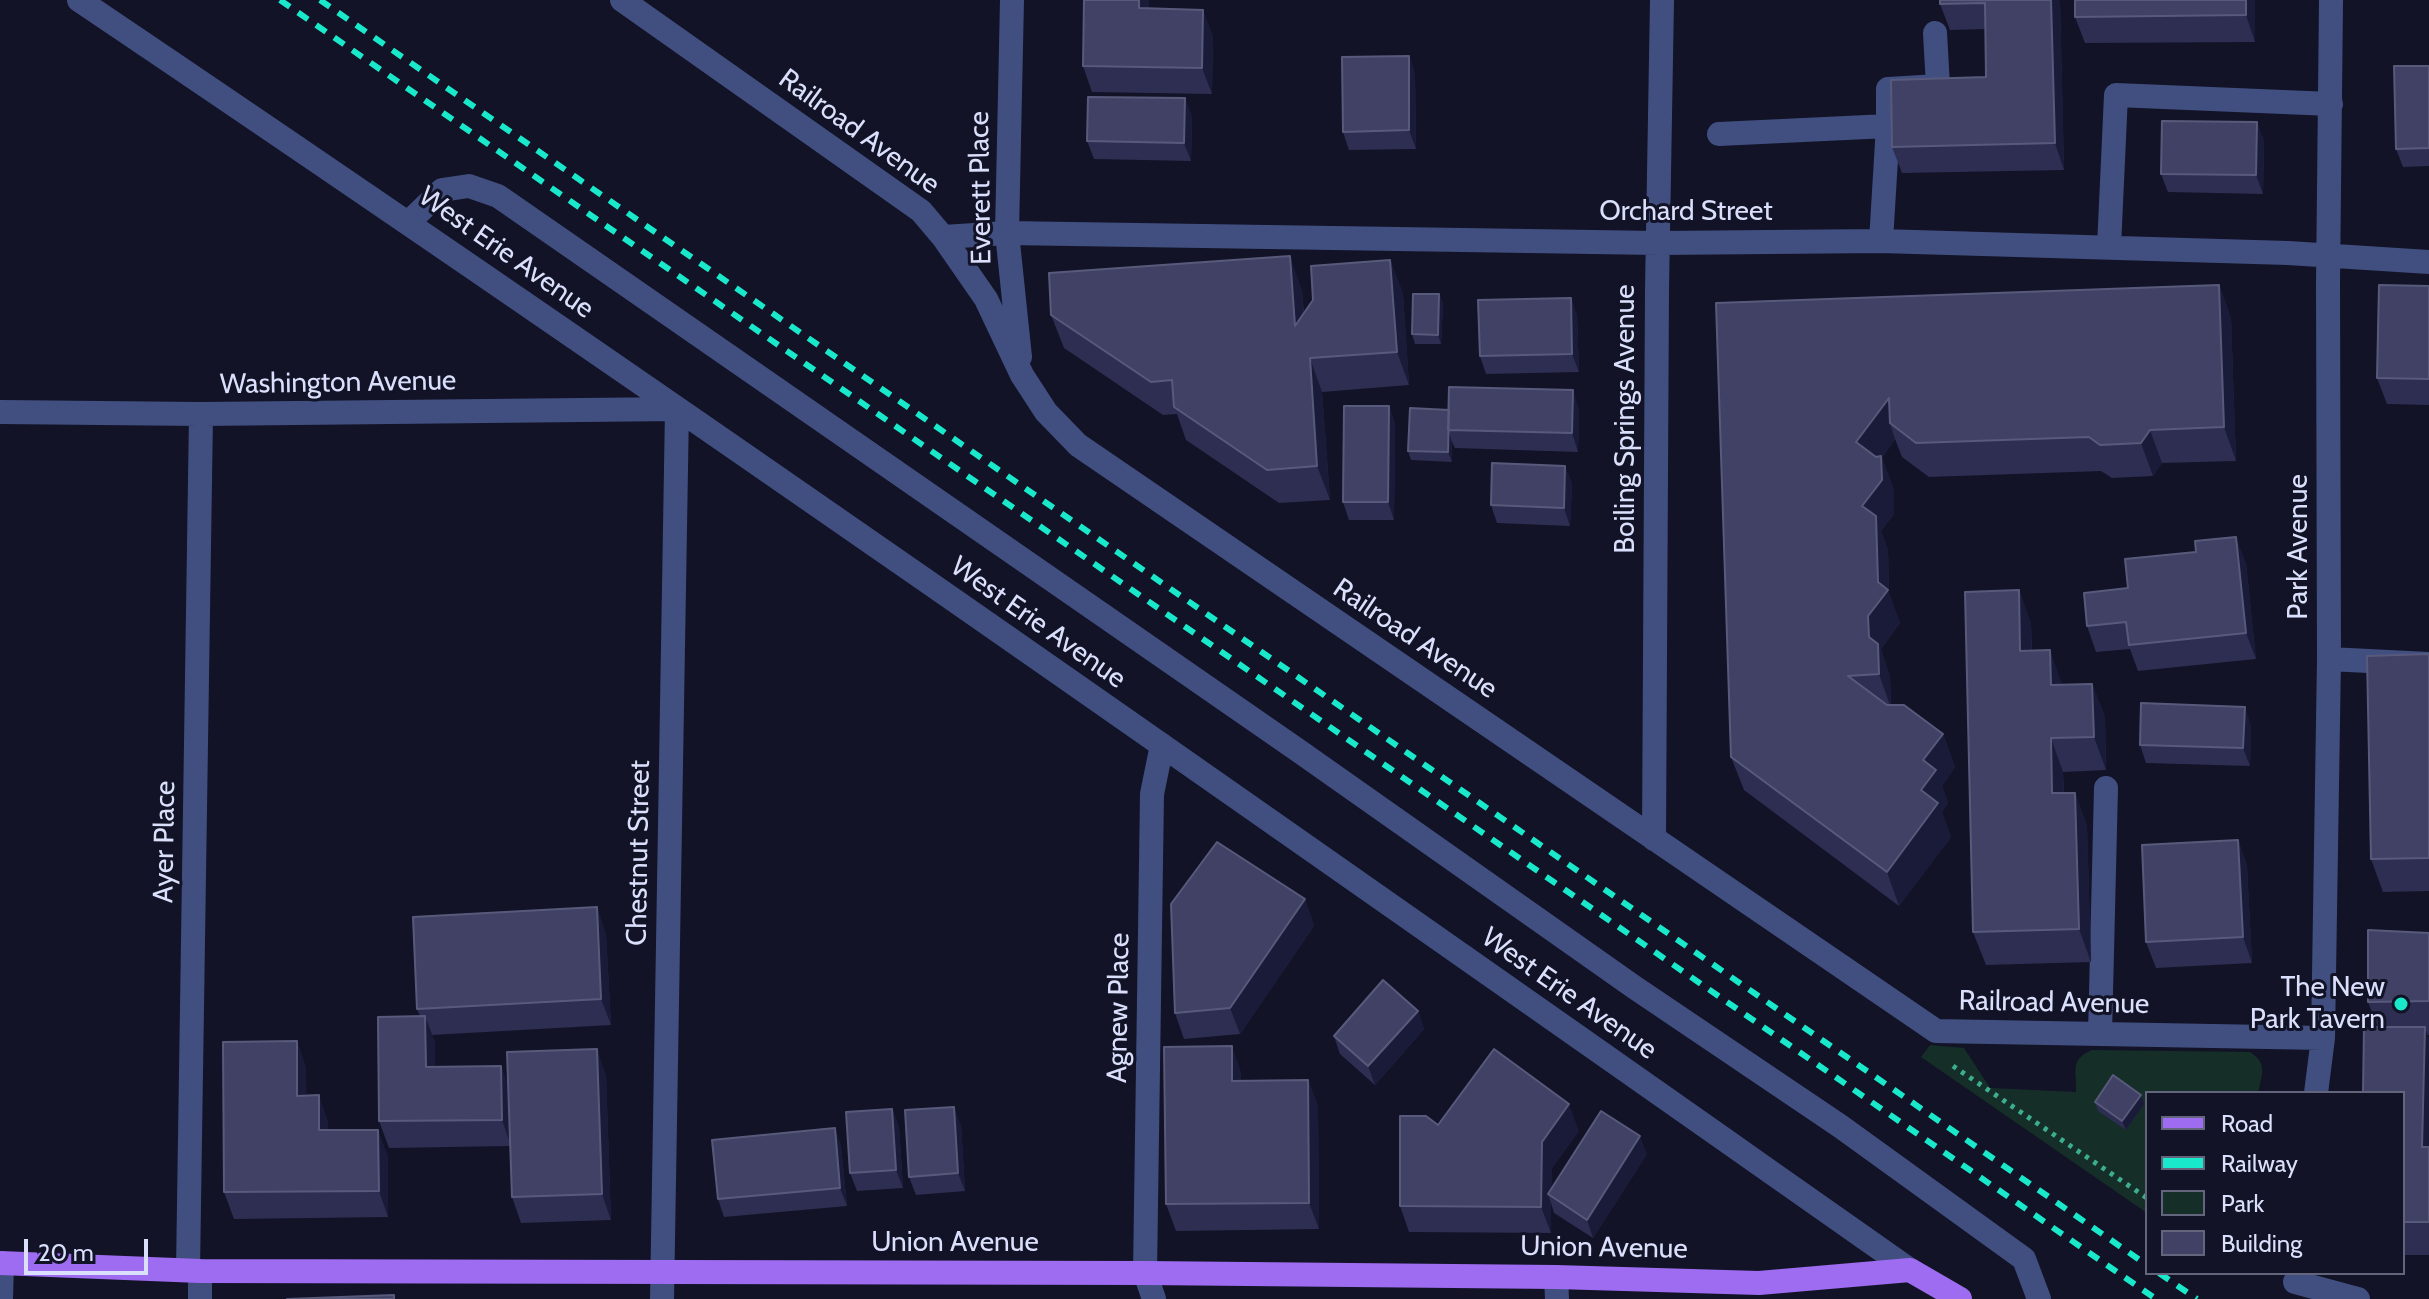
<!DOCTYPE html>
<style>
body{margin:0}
#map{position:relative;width:2429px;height:1299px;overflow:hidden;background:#121326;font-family:Cabin,sans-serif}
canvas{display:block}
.legend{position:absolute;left:2145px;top:1091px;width:260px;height:184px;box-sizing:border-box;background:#121326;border:2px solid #62657c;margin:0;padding:10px 14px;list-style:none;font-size:24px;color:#dadffc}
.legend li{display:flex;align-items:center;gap:16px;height:40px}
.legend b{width:40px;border:2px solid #62657c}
.scale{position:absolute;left:24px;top:1239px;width:124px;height:36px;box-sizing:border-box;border:4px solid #dadffc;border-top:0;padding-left:10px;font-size:24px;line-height:28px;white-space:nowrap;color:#dadffc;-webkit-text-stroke:6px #121326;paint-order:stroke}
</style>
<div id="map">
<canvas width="2429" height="1299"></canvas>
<ul class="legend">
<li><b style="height:10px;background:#9e6cf1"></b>Road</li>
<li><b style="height:10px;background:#19e9ca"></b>Railway</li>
<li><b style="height:22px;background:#152f28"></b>Park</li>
<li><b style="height:22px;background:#404164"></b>Building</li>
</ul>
<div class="scale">20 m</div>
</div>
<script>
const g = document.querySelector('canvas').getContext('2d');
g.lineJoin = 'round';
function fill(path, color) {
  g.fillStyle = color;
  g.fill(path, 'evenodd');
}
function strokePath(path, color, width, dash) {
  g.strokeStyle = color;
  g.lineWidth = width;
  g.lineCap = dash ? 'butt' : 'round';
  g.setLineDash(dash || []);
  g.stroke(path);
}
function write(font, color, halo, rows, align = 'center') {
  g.font = font + ' Cabin,sans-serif';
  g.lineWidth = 6;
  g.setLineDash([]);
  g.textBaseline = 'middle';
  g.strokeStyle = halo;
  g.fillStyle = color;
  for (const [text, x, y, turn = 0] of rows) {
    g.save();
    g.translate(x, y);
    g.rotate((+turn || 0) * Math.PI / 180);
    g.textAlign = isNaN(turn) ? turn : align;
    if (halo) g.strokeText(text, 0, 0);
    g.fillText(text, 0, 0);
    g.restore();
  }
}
fill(new Path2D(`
 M1930 1045 1964 1048 1990 1088 2076 1092C2077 1071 2069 1060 2092 1050L2250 1052C2268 1064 2262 1074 2258 1093H2147V1213L1921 1057Z`), '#152f28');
strokePath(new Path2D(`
 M1953 1066 2147 1198`), '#3cae8b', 5, [4, 6]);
strokePath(new Path2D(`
 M79 0C695 415 1302 843 1910 1270
 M622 0 921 211 943 237 986 299 1022 375 1046 412 1078 445 1936 1031 2323 1038
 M1012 0 1007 233 1020 357
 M1888 126V89L1938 86 1935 33
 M1719 134 1888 126 1881 241
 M409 222 442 190 469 186 498 196 1299 751 1634 987 1840 1126 2024 1259 2039 1299
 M943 237 1007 233 1658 243 1881 241 2288 253 2429 262
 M2109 247 2116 95 2331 104
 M0 412 201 414 677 409 662 1299
 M2329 659 2429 664
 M1654 839 1657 290 1662 0
 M2100 1034 2106 788
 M2316 1093 2323 1038 2329 659 2328 283 2331 0
 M188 1270 201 414
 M1556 1277 1557 1299
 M2295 1282 2358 1299
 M1 1299 2 1263
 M200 1299V1271
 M1154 1299 1145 1273 1152 794 1162 745`), '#414f80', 24);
strokePath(new Path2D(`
 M0 1263 200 1271 1145 1273 1556 1277 1759 1283 1910 1270
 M1910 1270 1960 1299`), '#9e6cf1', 24);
strokePath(new Path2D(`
 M280 0 2156 1299
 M320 0 2147 1265
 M2159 1273 2197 1299`), '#19e9ca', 6, [12, 10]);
fill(new Path2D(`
 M1084 0H1149V9L1213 36 1212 94 1092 92 1083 66Z
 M2060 0 2064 170 1902 173 1892 147 1986 77V29L1950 30 1940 4Z
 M2255 0V42L2085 43 2075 17Z
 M1409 56 1415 74 1416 149 1349 150 1343 132Z
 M2429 66V166L2403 167 2396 149Z
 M1192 116 1191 161 1094 159 1087 141Z
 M2264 140 2263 194 2168 192 2161 174Z
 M1390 260 1403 294 1409 385 1322 392 1330 500 1279 503 1186 440 1177 414 1163 415 1064 348 1051 315 1302 290 1304 313Z
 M2219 285 2231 318 2236 461 2162 463 2153 476 2112 478 2101 471 1929 477 1902 457 1895 439 1882 458 1894 490V514L1881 531 1888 550 1889 593 1900 623 1881 649 1890 677 1891 705 1943 734 1955 767 1942 786 1948 803 1942 812 1951 837 1899 906 1744 790 1731 757 1716 303Z
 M2429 286V405L2387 404 2377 378Z
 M1439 294 1443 303 1441 344H1415L1412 334Z
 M1571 298 1577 316 1579 372 1486 374 1480 356Z
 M1389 406 1395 424 1394 520H1349L1343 502Z
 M1579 409 1578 452 1455 448 1452 442V462L1411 460 1408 451 1449 410Z
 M1565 466 1572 484 1570 526 1497 523 1491 505Z
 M2246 563 2256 659 2138 671 2130 649 2096 652 2087 626 2128 588Z
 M2019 590 2031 624 2032 651 2062 685 2092 684 2105 717 2106 770 2063 772 2064 793H2075L2087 826 2091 962 1986 965 1973 932Z
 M2429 654V891L2383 892 2371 859Z
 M2251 725 2250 766 2146 763 2140 745Z
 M2238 840 2247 866 2252 963 2156 968 2146 942Z
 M1305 899 1314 926 1240 1034 1184 1039 1175 1013Z
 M2429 933V1035H2427L2429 1039V1255H2403V1093L2368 1002Z
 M606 934 611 1025 432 1035 435 1042V1066H501L508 1085 606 1075 611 1220 521 1223 512 1197 510 1146 389 1148 379 1121 420 1016 417 1009Z
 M1418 1011 1424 1029 1375 1085 1340 1054 1334 1036Z
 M306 1067V1095L328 1121V1130L388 1156V1217L234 1219 224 1192Z
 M1241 1072V1081L1308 1080 1318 1106 1319 1229 1176 1231 1166 1204Z
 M2141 1095 2144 1104 2126 1130 2098 1111 2095 1102Z
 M892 1109 899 1127 903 1188 857 1191 850 1173Z
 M961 1125 965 1191 916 1195 909 1177Z
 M1438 1125 1579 1131 1552 1168 1551 1189 1647 1154 1593 1238 1554 1213 1551 1203V1233L1409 1232 1400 1206Z
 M835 1128 841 1147 847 1206 724 1217 718 1199Z`), '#2d2e52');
fill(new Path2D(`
 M1139 0H1149L1148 35 1139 8Z
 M2051 0H2060L2064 170 2055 143Z
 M2246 0H2255V42L2246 15Z
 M1203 10 1213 36 1212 94 1202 68Z
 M1409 56 1415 74 1416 149 1409 130Z
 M1185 98 1192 116 1191 161 1184 143Z
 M2257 122 2264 140 2263 194 2256 175Z
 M1290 256 1302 290 1307 359 1295 326Z
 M1390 260 1403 294 1409 385 1397 352Z
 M2219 285 2231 318 2236 461 2224 427Z
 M1439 294 1443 303 1441 344 1438 335Z
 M1571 298 1577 316 1579 372 1572 354Z
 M1310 358 1322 392 1330 500 1317 466Z
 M1573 390 1579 409 1578 452 1572 433Z
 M1889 398 1890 423 1895 439 1882 458 1894 490V514L1881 531 1888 550 1889 593 1900 623 1881 649 1890 677 1891 708 1879 674 1869 637 1868 616 1878 582 1862 506 1869 476 1856 442Z
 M1389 406 1395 424 1394 520 1388 502Z
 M2150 430 2162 463 2153 476 2141 443Z
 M1449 433 1452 442V462L1448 452Z
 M1565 466 1572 484 1570 526 1564 508Z
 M2236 537 2246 563 2256 659 2246 633Z
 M2019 590 2031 624 2032 684 2020 651Z
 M2050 650 2062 684 2063 719 2051 685Z
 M2092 684 2105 717 2106 770 2094 737Z
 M2245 707 2251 725 2250 766 2243 748Z
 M1943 734 1955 767 1942 786 1948 803 1942 812 1951 837 1899 906 1887 872 1921 790 1923 760Z
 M2051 738 2063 772 2065 827 2052 793Z
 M2075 793 2087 826 2091 962 2079 929Z
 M2238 840 2247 866 2252 963 2243 937Z
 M1305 899 1314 926 1240 1034 1230 1008Z
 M597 907 606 934 611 1025 601 999Z
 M1418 1011 1424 1029 1375 1085 1368 1066Z
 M425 1016 435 1042V1093L426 1067Z
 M2425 1027 2429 1039V1166L2422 1147Z
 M297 1041 306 1067 307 1122 297 1096Z
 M1232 1046 1241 1072 1242 1108 1232 1081Z
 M597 1049 606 1075 611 1220 602 1194Z
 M501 1066 511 1092V1146L502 1120Z
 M1308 1080 1318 1106 1319 1229 1309 1203Z
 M319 1095 328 1121 329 1157 319 1130Z
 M2141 1095 2144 1104 2126 1130 2122 1121Z
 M1569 1104 1579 1131 1552 1168 1551 1197 1548 1194 1551 1203V1233L1541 1207 1542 1142Z
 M954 1107 961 1125 965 1191 958 1173Z
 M892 1109 899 1127 903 1188 896 1170Z
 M835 1128 841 1147 847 1206 840 1188Z
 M378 1130 388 1156V1217L379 1191Z
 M1640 1136 1647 1154 1593 1238 1587 1220Z`), '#1a1b39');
const building = new Path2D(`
 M1084 0H1139V8L1203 10 1202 68 1083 66Z
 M1940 0H2051L2055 143 1892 147 1891 80 1986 77 1985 3 1940 4Z
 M2075 0H2246V15L2075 17Z
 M1409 56V130L1343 132 1342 57Z
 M2394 66H2429V148L2396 149Z
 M1088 97 1185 98 1184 143 1087 141Z
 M2162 121 2257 122 2256 175 2161 174Z
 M1290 256 1295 326 1313 300 1311 266 1390 260 1397 352 1310 358 1317 466 1267 470 1174 407 1172 380 1151 382 1051 315 1049 273Z
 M2219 285 2224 427 2150 430 2141 443 2100 445 2089 437 1916 443 1890 423 1889 398 1856 442 1876 457 1881 456 1882 480 1862 506 1876 516 1878 582 1888 590 1868 616 1869 637 1878 644 1879 674 1848 676 1887 705H1904L1943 734 1923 760 1936 770 1921 790 1938 803 1887 872 1731 757 1716 303Z
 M2379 285 2429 286V379L2377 378Z
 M1413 294H1439L1438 335 1412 334Z
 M1571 298 1572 354 1480 356 1478 300Z
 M1449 387 1573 390 1572 433 1448 430Z
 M1344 406H1389L1388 502H1343Z
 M1410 408 1449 410 1448 452 1408 451Z
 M1492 463 1565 466 1564 508 1491 505Z
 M2236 537 2246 633 2129 645 2126 622 2087 626 2084 593 2128 588 2125 559 2196 552 2195 541Z
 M2019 590 2020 651 2050 650 2051 685 2092 684 2094 737 2051 738 2052 793H2075L2079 929 1973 932 1965 592Z
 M2429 654V858L2371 859 2367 656Z
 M2141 703 2245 707 2243 748 2140 745Z
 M2238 840 2243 937 2146 942 2142 845Z
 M1217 842 1305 899 1230 1008 1175 1013 1171 904Z
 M597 907 601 999 417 1009 413 917Z
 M2368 930 2429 933V1001L2368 1002Z
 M1383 980 1418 1011 1368 1066 1334 1036Z
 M425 1016 426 1067 501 1066 502 1120 379 1121 378 1017Z
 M2364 1027H2425L2422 1147H2429V1222H2403V1093H2363Z
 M297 1041V1096L319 1095V1130H378L379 1191 224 1192 223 1042Z
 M1232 1046V1081L1308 1080 1309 1203 1166 1204 1164 1047Z
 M597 1049 602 1194 512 1197 507 1052Z
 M1494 1049 1569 1104 1542 1142 1541 1207 1400 1206V1116H1426L1438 1125Z
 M2113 1075 2141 1095 2122 1121 2095 1102Z
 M954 1107 958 1173 909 1177 905 1110Z
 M892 1109 896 1170 850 1173 846 1112Z
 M1601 1111 1640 1136 1587 1220 1548 1194Z
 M835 1128 840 1188 718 1199 712 1140Z
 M394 1295V1299H287Z`);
fill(building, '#404164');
strokePath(building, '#585a7c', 2);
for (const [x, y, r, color] of [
 [2401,1004,8,"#19e9ca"]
]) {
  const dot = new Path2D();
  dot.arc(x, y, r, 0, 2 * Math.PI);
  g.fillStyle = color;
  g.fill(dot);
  strokePath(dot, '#121326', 3);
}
write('28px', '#dadffc', '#121326', [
 ["Railroad Avenue",859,132,36],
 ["Everett Place",981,188,-91],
 ["Orchard Street",1686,212],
 ["West Erie Avenue",506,253,35],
 ["Washington Avenue",338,383,-1],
 ["Boiling Springs Avenue",1626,419,-90],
 ["Park Avenue",2299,547,-90],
 ["West Erie Avenue",1038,623,35],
 ["Railroad Avenue",1415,639,34],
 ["Ayer Place",165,842,-89],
 ["Chestnut Street",639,853,-89],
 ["West Erie Avenue",1569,994,35],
 ["Railroad Avenue",2054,1003,1],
 ["Agnew Place",1119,1008,-89],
 ["Union Avenue",955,1243],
 ["Union Avenue",1604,1248,1]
]);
write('28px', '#dadffc', '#121326', [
 ["The New",2385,988],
 ["Park Tavern",2385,1020]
], 'right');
</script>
